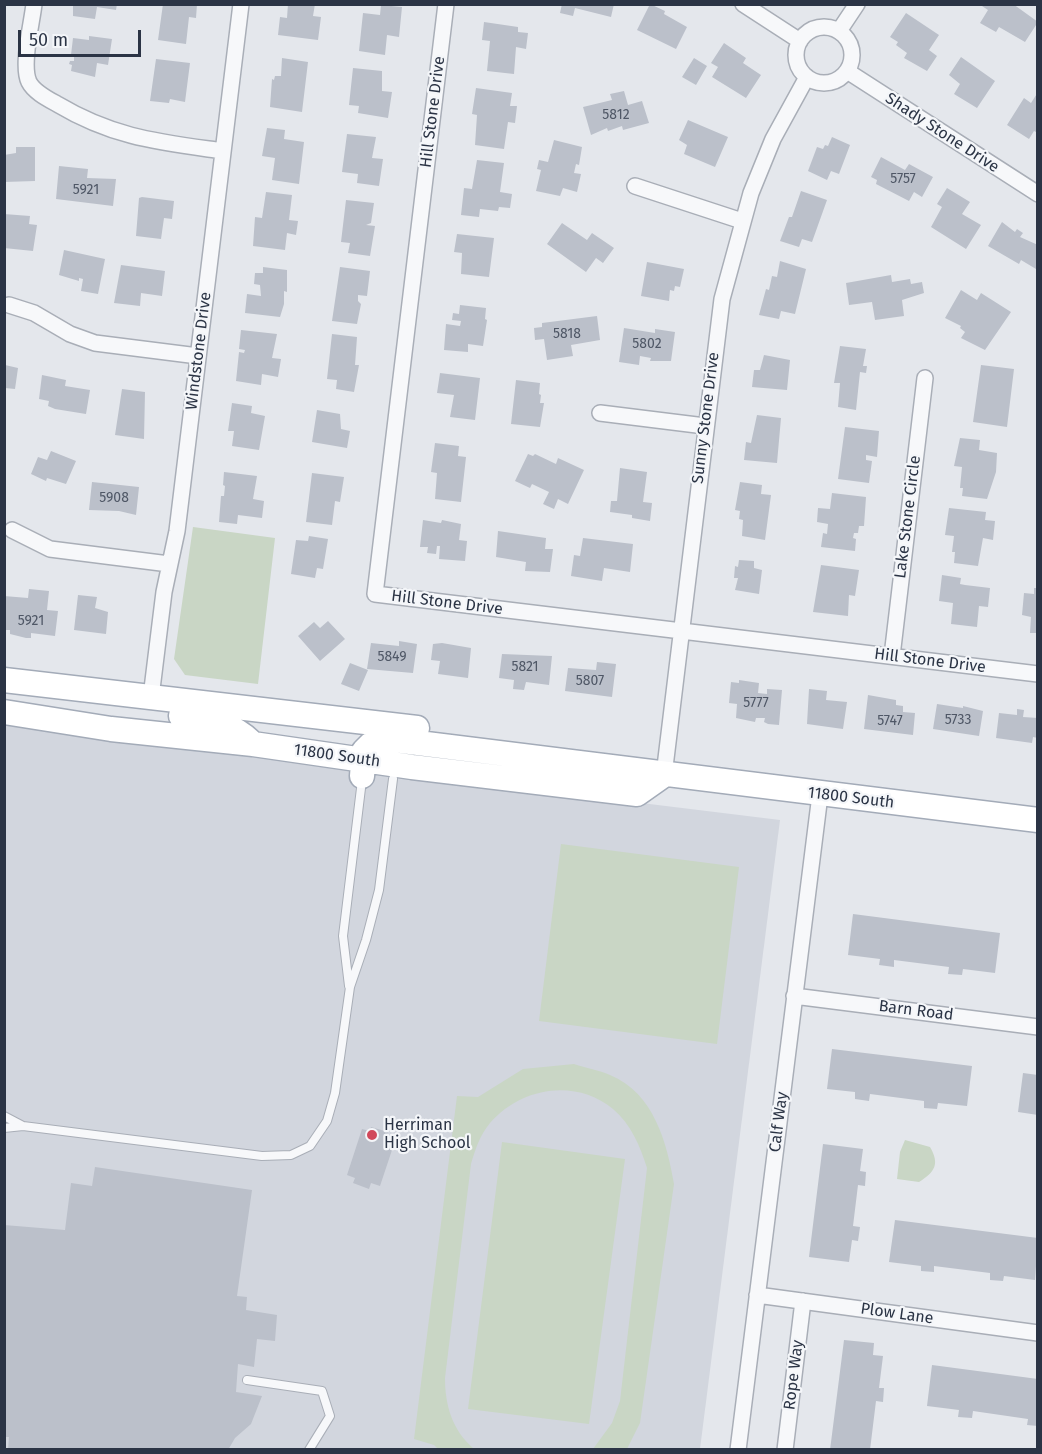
<!DOCTYPE html>
<style>
body{margin:0}
#map{position:relative;width:1042px;height:1454px;overflow:hidden;background:#e4e7ec;font-family:"Fira Sans",sans-serif}
canvas{display:block}
.frame{position:absolute;inset:0;border:6px solid #2b3445;pointer-events:none}
.scale{position:absolute;left:18px;top:30px;width:123px;height:27px;box-sizing:border-box;border:3px solid #2b3445;border-top:0;padding-left:8px;font-size:18px;line-height:21px;white-space:nowrap;color:#2b3445;-webkit-text-stroke:4px #f4f6f9;paint-order:stroke}
</style>
<div id="map">
<canvas width="1042" height="1454"></canvas>
<div class="frame"></div>
<div class="scale">50 m</div>
</div>
<script>
const g = document.querySelector('canvas').getContext('2d');
g.lineJoin = 'round';
function fill(path, color) {
  g.fillStyle = color;
  g.fill(path, 'evenodd');
}
function strokePath(path, color, width, dash) {
  g.strokeStyle = color;
  g.lineWidth = width;
  g.lineCap = dash ? 'butt' : 'round';
  g.setLineDash(dash || []);
  g.stroke(path);
}
function write(font, color, halo, rows, align = 'center') {
  g.font = font + ' "Fira Sans",sans-serif';
  g.lineWidth = 4.5;
  g.setLineDash([]);
  g.textBaseline = 'middle';
  g.strokeStyle = halo;
  g.fillStyle = color;
  for (const [text, x, y, turn = 0] of rows) {
    g.save();
    g.translate(x, y);
    g.rotate((+turn || 0) * Math.PI / 180);
    g.textAlign = isNaN(turn) ? turn : align;
    if (halo) g.strokeText(text, 0, 0);
    g.fillText(text, 0, 0);
    g.restore();
  }
}
fill(new Path2D(`
 M5 725 780 820 700 1449 5 1450Z`), '#d2d6de');
fill(new Path2D(`
 M193 527 275 538 258 684 185 675 174 659Z
 M561 844 739 867 717 1044 539 1021Z
 M574 1064C586 1068 599 1070 610 1075 654 1093 667 1143 674 1184L640 1423 627 1449H593L612 1423 620 1401 647 1168C640 1146 631 1124 613 1109 576 1078 521 1087 490 1123 480 1135 475 1150 471 1164L445 1378C445 1405 452 1430 474 1449H438L434 1445 414 1439 457 1096 478 1097 523 1069Z
 M905 1140 930 1147C940 1164 935 1172 919 1182L897 1179 900 1152Z
 M502 1142 625 1159 589 1424 468 1409Z`), '#c9d6c5');
fill(new Path2D(`
 M73 4H117L116 10 97 7 95 19 73 16Z
 M163 4H197L196 18 189 17 186 44 158 40Z
 M288 4H315L313 16 321 17 318 40 278 35 280 17 287 18Z
 M562 4H614L611 17 575 8 573 16 560 13Z
 M650 4 665 11 664 14 687 27 676 49 637 30Z
 M979 4H1013L1038 22 1025 42 999 27 996 32 980 23 988 10Z
 M381 5 402 7 399 37 387 35 385 55 359 51 363 13 380 15Z
 M906 13 939 35 929 50 937 56 927 71 904 58 907 53 896 45 898 42 890 37Z
 M484 22 518 27V32L528 33 526 49 516 47 514 74 487 71 490 41 482 40Z
 M89 36 112 39 108 65 97 63 95 77 71 71 72 65 69 64 70 61H74V55H71L73 38 89 40Z
 M724 43 746 58 743 63 761 75 746 98 712 77 718 67 711 63Z
 M961 57 995 81 977 108 954 94 960 84 949 75Z
 M282 58 308 62 302 112 270 107 272 79 274 80 275 76H281Z
 M694 58 707 66 696 85 682 77Z
 M156 59 190 63 185 102 170 99 169 103 150 101Z
 M353 68 382 71V91L392 92 388 118 358 113 359 106 349 105Z
 M476 88 512 93 510 106H517L515 123 508 122 504 149 475 145 477 115 472 114Z
 M624 91 628 105 642 101 649 123 623 130 622 126 608 131 607 128 591 135 583 107 612 100 610 94Z
 M1038 92V133L1034 131 1029 139 1007 125 1024 98 1031 103Z
 M688 120 728 137 715 167 684 154 687 145 679 140Z
 M267 128 285 130 284 139 304 142 299 184 272 180 275 158 262 156Z
 M347 134 376 137 372 158 383 159 379 186 357 183 358 174 342 172Z
 M832 137 850 145 839 174 831 171 827 180 808 171 817 147 823 149 825 145 828 146Z
 M554 140 582 147 579 165 576 164 574 173 581 174 577 192 563 188 560 196 536 191 541 170 537 169 539 160 548 162Z
 M16 147H35V181L4 182V155L16 153Z
 M881 157 905 170 909 164 933 177 922 197 914 192 909 201 876 184 877 180 871 177Z
 M477 160 504 163 500 192 512 194 510 208 499 207 498 211 480 209 479 217 461 215 464 188 472 189Z
 M59 166 88 169 87 178 116 179 113 206 56 199Z
 M947 188 970 202 962 214 981 225 966 249 931 227 942 207 937 204Z
 M801 191 827 200 812 242 802 239 799 247 780 241 789 217H792Z
 M266 192 292 195 289 220 298 221 296 235 287 233 285 250 253 246 255 217 262 218Z
 M142 197 174 201 172 219 164 218 161 239 136 236 139 198Z
 M346 200 374 203 371 223 366 225 375 226 370 256 348 253 350 243 341 242Z
 M4 214 30 216 29 224 37 225 33 251 4 248Z
 M1002 222 1015 232 1017 229 1023 233 1020 237 1038 245 1036 269 1021 260 1019 264 988 246Z
 M562 223 587 240 592 233 614 248 603 263 596 258 586 272 547 244Z
 M457 234 494 238 489 277 461 274 462 253 454 252Z
 M64 250 105 259 98 294 81 291 83 279 79 278V281L59 275Z
 M780 261 806 269 795 314 781 311 779 319 759 315 766 289 769 290 772 276 777 277Z
 M647 262 684 269 680 287 675 286 674 291 670 290 669 301 641 296Z
 M121 265 165 271 162 296 141 293 140 306 114 303Z
 M263 267 287 270V292L284 291V304L280 317 245 313 247 294 261 296 260 285 254 284 255 273H263Z
 M340 267 370 271 367 296 358 295V301L361 304 357 324 332 321Z
 M891 275 892 282 910 279 911 284 922 282 924 293 902 300 904 316 875 320 872 302 849 305 846 283Z
 M961 290 977 300 981 293 1011 312 985 350 961 338 965 332 960 328 961 326 945 318Z
 M460 305 486 308 485 319 487 320 483 346 468 344V352L444 350 446 324 460 326 461 321 452 320 453 313 459 314Z
 M597 316 600 340 571 345 573 356 547 360 544 339 535 340 534 328 542 327V323Z
 M624 328 655 333V329L675 332 671 361H650L651 358 640 356 639 365 619 362Z
 M241 330 277 334 272 358 281 359 278 377 262 374 261 385 236 381 239 352 244 353 245 350 239 349Z
 M332 334 357 337 355 365H359L354 392 336 389 337 380 327 379Z
 M840 346 866 349 863 366H867L866 373 860 372 856 410 838 407 840 383H834Z
 M764 355 790 360 787 390 752 387 754 370H760Z
 M5 365 18 368 15 389 5 388Z
 M981 365 1014 369 1007 427 973 422Z
 M440 373 480 378 475 420 450 417 454 395 437 393Z
 M42 375 66 380 65 386 90 390 86 414 55 409 48 406 49 401 39 399Z
 M516 380 540 383 539 394 541 395 540 403H544L540 427 511 424Z
 M122 389 145 392 144 439 115 435Z
 M232 403 252 406 251 413 265 416 259 450 232 446 234 431H228Z
 M317 410 340 414 341 429 350 431 347 448 312 442Z
 M757 415 781 418 777 463 744 460 746 442 751 443Z
 M845 427 879 431 877 457 866 455V460L872 461 869 483 838 479Z
 M960 438 980 440 979 450 997 453 996 472 987 499 962 496 963 488H960L962 467 954 466Z
 M435 443 459 446 458 456 466 457 461 502 435 499 437 473 431 472Z
 M51 451 76 461 66 484 47 478 46 481 31 474 38 457 47 460Z
 M528 454 533 456 535 454 556 464 558 458 584 470 568 504 558 499 554 509 543 504 549 492 532 484 530 488 515 481Z
 M620 468 647 472 643 502 652 503 650 521 632 518V515L610 512 611 501H617Z
 M224 472 257 476 253 499 264 501 262 518 238 515 237 524 219 522 221 496H224L225 486 223 485Z
 M312 473 344 477 340 502 335 501 332 525 306 522Z
 M92 482 139 487 136 515 119 511 89 510Z
 M740 482 762 485 761 494 771 495 765 540 742 536 743 520 739 519 740 511 735 510Z
 M832 493 866 497 864 526H859L858 533H854L853 538 856 539 855 551 821 547 823 533 827 534 828 524 817 522 818 508 830 509Z
 M949 508 986 512 985 520 995 521 993 540 983 538 978 566 954 563 955 552H952L954 536 945 535Z
 M423 520 441 523 442 520 461 524 459 540 467 541 465 561 439 559 440 546H437L436 554 427 553 428 547H420Z
 M498 531 546 538 545 549H553L550 572 525 571 526 562 496 557Z
 M309 536 328 539 323 569 317 568 315 578 291 574 296 540 308 541Z
 M583 538 633 544 630 572 604 568 602 581 571 576 574 555 580 556Z
 M739 560 754 561V568L762 570 759 594 735 590 738 578H734L735 566 738 567Z
 M821 565 859 570 855 596 849 595 848 616 813 612Z
 M942 575 961 578 960 584 965 585 990 588 988 607 979 606 977 627 951 624 953 603 939 601Z
 M1034 588H1038V633H1030L1031 617 1022 615 1024 593 1034 594Z
 M29 589 49 591 47 610 58 611 55 636 31 633V638H26L10 634V630H4V596L28 598Z
 M78 595 97 597 95 608 108 612 106 634 74 630Z
 M328 621 345 639 320 661 298 636 314 622 320 628Z
 M399 641 417 644 413 673 367 669 371 643 399 646Z
 M442 643 471 648 468 678 438 674 440 661 431 660 433 644Z
 M502 654 552 656 549 685 526 682 524 690 513 689 514 680 499 678Z
 M597 662 616 664 612 697 565 691 568 668 596 670Z
 M350 663 368 670 359 691 341 684Z
 M739 680 759 683 758 693 767 694V689L782 690 779 725 768 724 764 722 765 718H756L755 722 736 718 737 704 729 703 731 682 739 683Z
 M809 689 827 691 826 700 847 702 843 729 807 724Z
 M868 695 896 700V705L903 706V712L915 713 913 735 864 729Z
 M937 704 963 708V706L983 711 979 736 933 729Z
 M1017 709 1024 710 1023 717 1038 718V738L1033 737 1032 743 996 738 999 713 1017 715Z
 M853 914 1000 933 995 973 963 969 962 975 948 974 949 967 894 960V967L879 965 880 959 848 955Z
 M832 1049 972 1066 967 1106 938 1103 937 1109 924 1108V1101L870 1094 869 1101 855 1099V1092L827 1089Z
 M1023 1073 1038 1075V1115L1018 1112Z
 M371 1127 388 1132 386 1138 395 1141 380 1186 371 1183 369 1189 353 1183 355 1178 347 1175 362 1129 370 1131Z
 M823 1144 863 1149 860 1171 866 1172 865 1186 858 1185 853 1226 860 1227 858 1241 852 1240 849 1262 809 1257Z
 M95 1167 252 1190 237 1296 247 1297 246 1310 277 1315 275 1341 257 1339 254 1367 238 1364 236 1392 262 1396 251 1424 235 1438 228 1450H8L9 1437H4V1225L65 1230 71 1183 92 1186Z
 M895 1220 1038 1238 1035 1280 1004 1276 1003 1281 990 1280V1273L934 1266V1272L921 1271V1266L889 1262Z
 M844 1340 874 1343 873 1355 883 1356 879 1388H884L883 1402 876 1401 870 1450H830Z
 M932 1365 1038 1379V1426L1027 1425 1028 1419 973 1411 972 1418 958 1417 959 1410 927 1406Z`), '#bbc0ca');
const service = new Path2D(`
 M349 986 343 936 362 780
 M4 1116 23 1126
 M4 1128 23 1126 262 1156 291 1155 310 1146 327 1121 335 1093 350 987 366 940 379 890 393 779
 M247 1380 322 1391 330 1416 309 1450`);
const minor = new Path2D(`
 M34 4C32 23 21 65 29 82 34 92 48 99 57 104 114 138 159 142 223 151
 M446 4 375 594 1038 674
 M743 4 800 41
 M796 55a28 28 0 1 1 56 0a28 28 0 1 1-56 0Z
 M839 31 857 4
 M847 71 1038 194
 M635 186 742 221
 M9 305 34 313 70 334 95 343 198 356
 M600 413 705 426
 M12 530 50 549 169 564
 M892 656 925 378
 M151 697 164 592 177 531 241 4
 M664 775 722 299 751 193 773 139 807 77
 M794 996 1038 1027
 M757 1295 1038 1333
 M738 1450 820 795
 M785 1450 803 1301`);
const primary = new Path2D(`
 M4 680 417 728
 M4 712 111 729 253 744 412 767 637 794 664 775
 M181 716C208 720 231 722 251 742
 M362 776 364 751 371 744 394 740 1038 820`);
strokePath(service, '#a9aeb7', 10);
strokePath(minor, '#a9aeb7', 18);
strokePath(primary, '#a3abb8', 27);
strokePath(service, '#f7f8fa', 8);
strokePath(minor, '#f7f8fa', 15);
strokePath(primary, '#fff', 24);
for (const [x, y, r, color] of [
 [372,1135,6,"#d1495b"]
]) {
  const dot = new Path2D();
  dot.arc(x, y, r, 0, 2 * Math.PI);
  g.fillStyle = color;
  g.fill(dot);
  strokePath(dot, '#f4f6f9', 2);
}
write('14px', '#4f5766', null, [
 ["5812",616,115],
 ["5757",903,179],
 ["5921",86,190],
 ["5818",567,334],
 ["5802",647,344],
 ["5908",114,498],
 ["5921",31,621],
 ["5849",392,657],
 ["5821",525,667],
 ["5807",590,681],
 ["5777",756,703],
 ["5733",958,720],
 ["5747",890,721]
]);
write('16px', '#2b3445', '#f4f6f9', [
 ["Hill Stone Drive",433,112,-83],
 ["Shady Stone Drive",942,133,33],
 ["Windstone Drive",199,351,-83],
 ["Sunny Stone Drive",706,418,-83],
 ["Lake Stone Circle",908,517,-83],
 ["Hill Stone Drive",447,603,7],
 ["Hill Stone Drive",930,661,7],
 ["11800 South",337,756,8],
 ["11800 South",851,798,7],
 ["Barn Road",916,1011,7],
 ["Calf Way",779,1122,-83],
 ["Plow Lane",897,1314,8],
 ["Rope Way",794,1375,-83]
]);
write('16px', '#2b3445', '#f4f6f9', [
 ["Herriman",384,1126],
 ["High School",384,1144]
], 'left');
</script>
